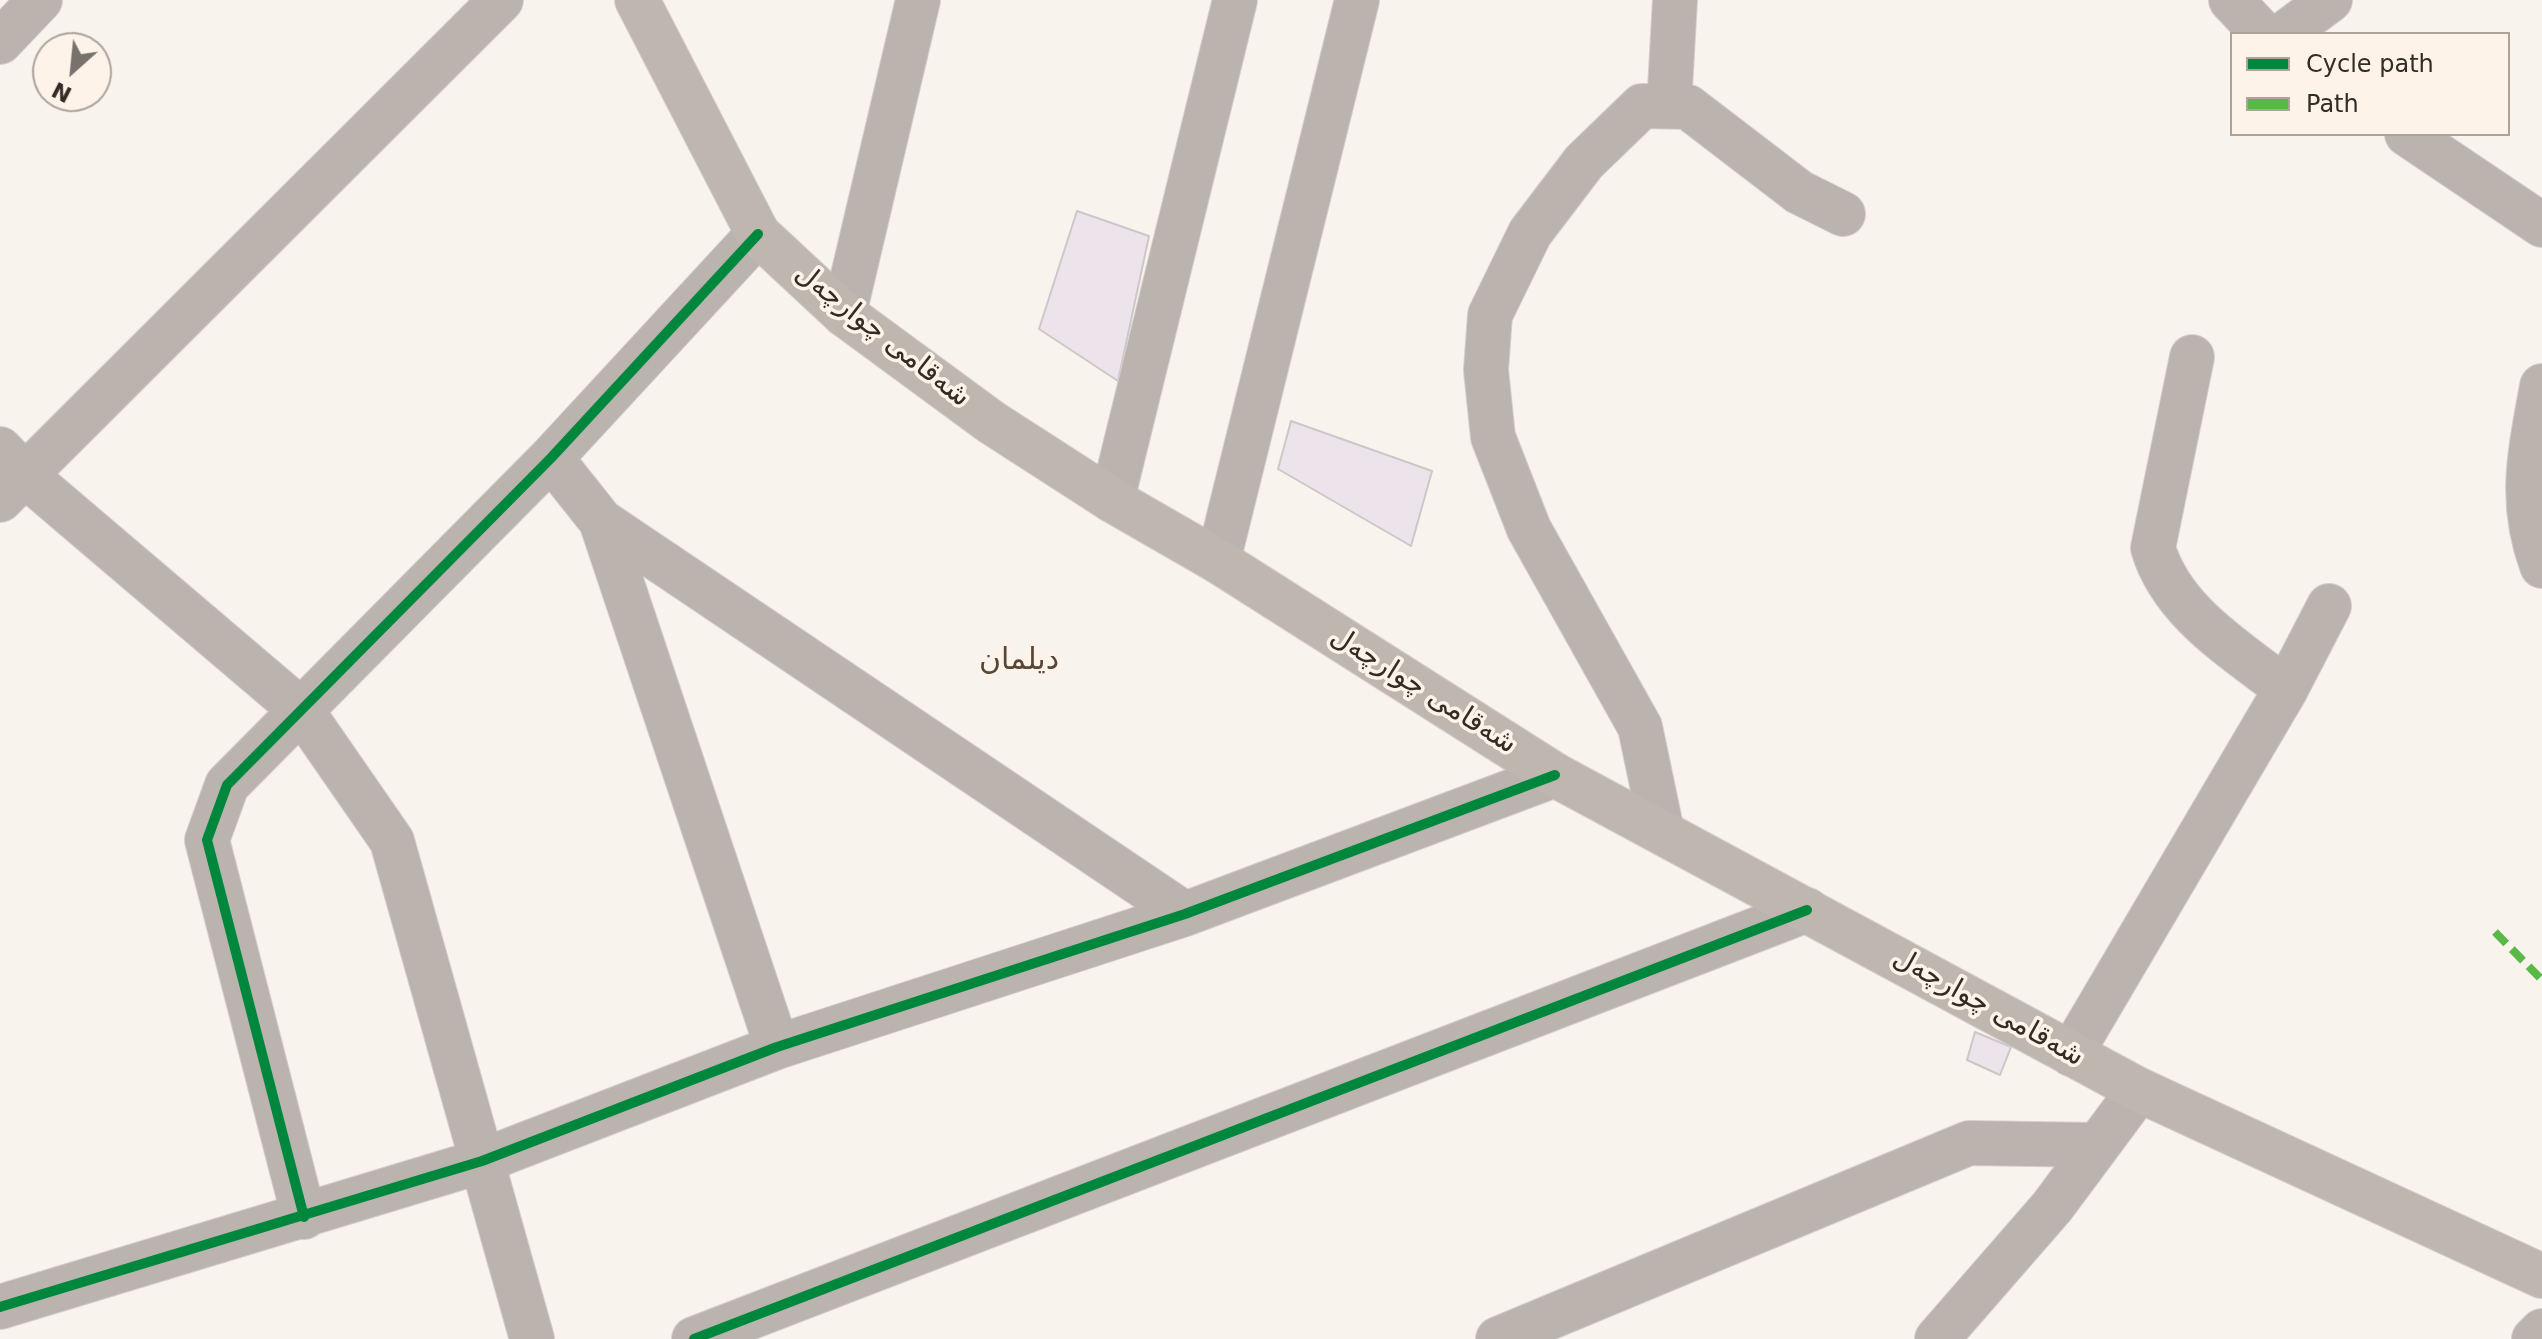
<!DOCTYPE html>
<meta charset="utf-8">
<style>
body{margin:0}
#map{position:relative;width:2542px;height:1339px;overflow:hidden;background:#f9f3ee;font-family:"DejaVu Sans",sans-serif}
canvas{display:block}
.legend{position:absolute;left:2230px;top:32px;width:280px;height:104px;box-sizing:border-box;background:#fef3e9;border:2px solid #ada39b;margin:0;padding:10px 14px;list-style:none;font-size:24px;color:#332c26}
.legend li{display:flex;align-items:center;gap:16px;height:40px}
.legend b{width:40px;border:2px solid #ada39b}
.north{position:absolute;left:32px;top:32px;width:80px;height:80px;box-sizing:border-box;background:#fef3e9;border:2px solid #ada39b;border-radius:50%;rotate:207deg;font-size:22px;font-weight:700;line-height:32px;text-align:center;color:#332c26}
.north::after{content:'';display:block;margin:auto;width:28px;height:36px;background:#78726c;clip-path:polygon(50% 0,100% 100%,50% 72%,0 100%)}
</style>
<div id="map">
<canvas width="2542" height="1339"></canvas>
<ul class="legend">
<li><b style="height:10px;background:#00873e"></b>Cycle path</li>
<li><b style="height:10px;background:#58b947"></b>Path</li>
</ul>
<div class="north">N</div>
</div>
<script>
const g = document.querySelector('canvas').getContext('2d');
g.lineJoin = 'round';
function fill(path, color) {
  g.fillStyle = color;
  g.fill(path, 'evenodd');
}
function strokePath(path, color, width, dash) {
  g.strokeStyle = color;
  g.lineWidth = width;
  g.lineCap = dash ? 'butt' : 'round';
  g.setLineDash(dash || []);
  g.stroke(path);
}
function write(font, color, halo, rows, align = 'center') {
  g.font = font + ' "DejaVu Sans","Noto Sans Arabic",sans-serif';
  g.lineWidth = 7;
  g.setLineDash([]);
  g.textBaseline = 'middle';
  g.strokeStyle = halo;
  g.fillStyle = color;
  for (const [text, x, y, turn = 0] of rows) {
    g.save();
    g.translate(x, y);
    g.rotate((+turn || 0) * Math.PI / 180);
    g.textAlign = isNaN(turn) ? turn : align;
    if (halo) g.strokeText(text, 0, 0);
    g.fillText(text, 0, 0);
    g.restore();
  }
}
const building = new Path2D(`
 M1077 211 1149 236 1118 381 1039 329Z
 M1291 421 1432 471 1411 546 1278 469Z
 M1975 1032 2011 1047 2000 1075 1967 1060Z`);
fill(building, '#ede3ea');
strokePath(building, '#ccc7c8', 2);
const minor = new Path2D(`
 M2231 0 2263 34
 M2284 34 2330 0
 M0 42 40 0
 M1669 106 1675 0
 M2407 134 2542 225
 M844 314 918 0
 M2192 357 2153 548C2172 612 2235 649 2286 689
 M2542 386C2530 454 2518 500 2542 566
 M0 449 26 476 302 711 392 841 532 1339
 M551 458 601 521 777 1047
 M0 500 501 0
 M1112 500 1235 0
 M601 521 1185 914
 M1218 561 1357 0
 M1662 832 1640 727 1529 529 1493 437 1486 370 1490 315 1530 233 1584 162 1642 106 1688 107 1799 192 1843 214
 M2071 1054 2286 689 2329 606
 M304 1217 207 840 227 785 551 458 758 234
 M0 1307 482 1161 777 1047 1185 914 1555 775
 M694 1339 1807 910
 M1498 1339 1969 1143 2096 1145
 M1937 1339 2052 1207 2139 1090
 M2534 1339 2542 1331`);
const major = new Path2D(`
 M637 0 758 234 844 314 991 422 1112 500 1218 561 1555 775 2139 1090 2542 1276`);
strokePath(minor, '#d5cfcb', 46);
strokePath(major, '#d5cfcb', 46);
strokePath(minor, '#bab3ae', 44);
strokePath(major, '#beb6af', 44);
strokePath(new Path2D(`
 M2495 932 2542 980`), '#58b947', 8, [16, 8]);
strokePath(new Path2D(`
 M304 1217 207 840 227 785 551 458 758 234
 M0 1307 482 1161 777 1047 1185 914 1555 775
 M694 1339 1807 910`), '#00873e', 10);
write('28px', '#332c26', '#fef3e9', [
 ["شەقامی چوارچەل",882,336,38],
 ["شەقامی چوارچەل",1423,691,32],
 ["شەقامی چوارچەل",1988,1008,29]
]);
write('30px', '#564739', '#fef3e9', [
 ["دیلمان",1019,661]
]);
</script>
